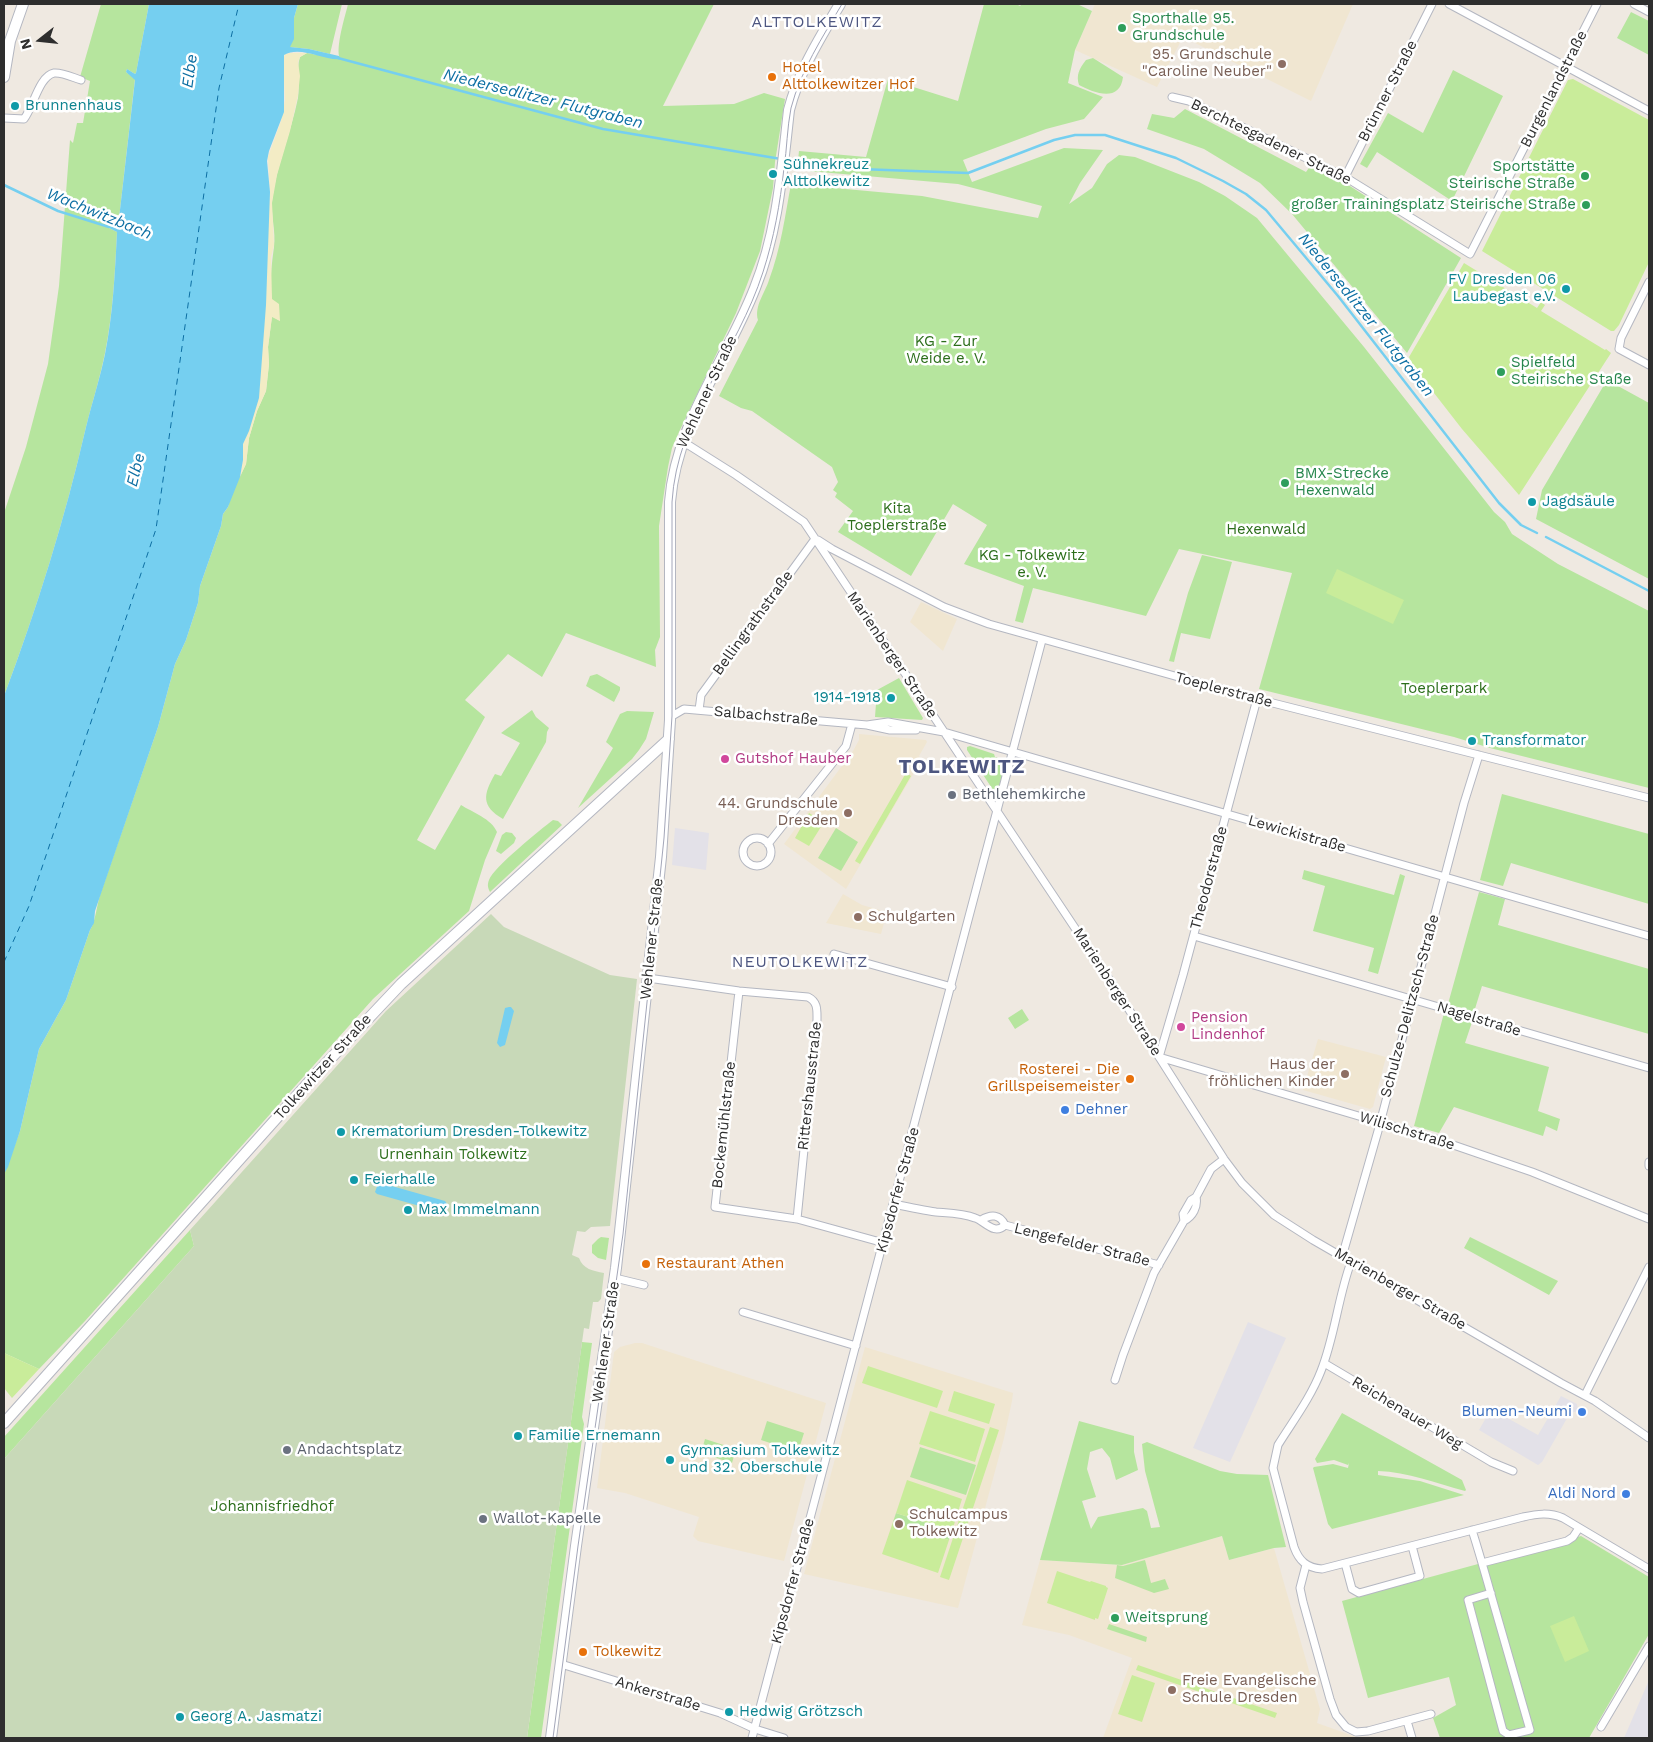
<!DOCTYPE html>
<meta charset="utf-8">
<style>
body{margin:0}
#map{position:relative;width:1653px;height:1742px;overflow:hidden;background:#efe9e1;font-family:"Work Sans",sans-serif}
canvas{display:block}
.frame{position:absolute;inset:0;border:5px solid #2e2e2e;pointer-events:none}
.north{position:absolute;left:15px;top:15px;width:50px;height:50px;-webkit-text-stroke:4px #fff;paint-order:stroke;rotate:254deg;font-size:14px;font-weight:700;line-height:20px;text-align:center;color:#2e2e2e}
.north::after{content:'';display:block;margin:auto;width:18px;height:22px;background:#2e2e2e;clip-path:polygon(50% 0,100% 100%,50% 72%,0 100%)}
</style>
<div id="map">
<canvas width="1653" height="1742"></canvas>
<div class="frame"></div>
<div class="north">N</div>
</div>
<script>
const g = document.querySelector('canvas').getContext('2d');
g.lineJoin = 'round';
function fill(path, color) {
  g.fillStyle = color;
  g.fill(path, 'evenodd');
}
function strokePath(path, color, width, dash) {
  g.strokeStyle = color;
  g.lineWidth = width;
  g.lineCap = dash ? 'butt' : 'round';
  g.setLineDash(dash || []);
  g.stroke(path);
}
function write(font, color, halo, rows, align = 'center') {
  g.font = font + ' "Work Sans",sans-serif';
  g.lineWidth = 5;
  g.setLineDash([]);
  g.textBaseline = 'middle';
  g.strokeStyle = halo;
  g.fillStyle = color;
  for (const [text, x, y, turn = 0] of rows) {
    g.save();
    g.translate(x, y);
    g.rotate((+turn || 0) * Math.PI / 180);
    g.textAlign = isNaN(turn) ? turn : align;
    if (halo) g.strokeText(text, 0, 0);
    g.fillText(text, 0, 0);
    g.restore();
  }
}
fill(new Path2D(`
 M675 828 709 833 706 870 672 865Z
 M1248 1322 1286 1338 1230 1462 1193 1448Z
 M1561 1396 1577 1404 1578 1411 1570 1413 1542 1462 1538 1465 1479 1430 1491 1409 1538 1435Z
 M1649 1680V1738H1624Z`), '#e3e1e8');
fill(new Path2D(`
 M1095 4H1353L1311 101 1183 37 1157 87 1075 50Z
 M921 602 957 619 943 651 910 622Z
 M859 734 926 740 927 742 919 756 922 759 846 889 784 844 853 751 859 740Z
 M843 894 862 905 887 912 881 934 826 923Z
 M1318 1039 1386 1057 1373 1107 1370 1109 1303 1090Z
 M635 1343H642L826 1403 784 1561 698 1541 693 1536 699 1517 625 1493 597 1488 614 1352 620 1347Z
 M865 1347 1013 1393 1012 1401 1004 1438 958 1608 804 1574Z
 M1222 1536 1229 1560 1274 1548 1320 1709 1317 1723 1359 1738H1103L1132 1658 1069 1635 1022 1625 1040 1560 1122 1565Z`), '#f0e6d1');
fill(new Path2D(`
 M101 4H149L136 73 135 74 127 69 126 72 135 79 118 227H107L117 232C115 273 113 313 105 353 100 378 92 403 86 427 65 519 37 608 4 696V513L26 447 48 364 59 286 70 140 73 143 77 123H83L90 81 80 77Z
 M298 4H342L330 54 309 49 289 47 294 18Z
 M348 4H714L663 106 734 104 764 93 785 99 775 162 773 188 760 251 736 313 679 432 672 448 668 467 659 526 660 637 655 650 656 667 566 633 542 677 508 654 465 700 485 717 417 840 435 850 461 805C472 812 492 819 497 832L485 860 469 911 373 999 85 1321 39 1369 4 1353V1174L20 1131 39 1049 66 1000 90 930C95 923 97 905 100 895L158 727 175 664 186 640 198 603 200 586 221 526 223 514 228 507 232 492 246 464 249 438 257 411 266 391 269 364 268 347 272 316 280 321C277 314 273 307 272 300 269 284 272 262 274 247 276 232 271 216 272 201 276 166 291 133 298 98 300 85 296 68 300 57L307 53 340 59C335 48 345 17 348 4Z
 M984 4H1016L1020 6 1022 4H1077L1092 11 1075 50 1068 83 1103 97 1084 119 1046 129 963 160 972 182 1064 148 1103 150 1080 183 1069 204 1092 188 1107 164 1119 155 1135 157 1199 182 1225 196 1257 218 1364 347 1494 512 1505 522 1512 534 1558 564 1649 611V788L1490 748 1454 737 1259 689 1292 573 1179 549 1146 616 1033 588 1023 623 1015 621 1024 586 964 564 987 525 953 504 911 576 838 532 853 511 835 497 837 493 833 490 838 482 832 467 752 411 741 408 719 396 758 320C754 306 765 293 769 280 781 248 785 216 791 184L922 196 1038 218 1042 206 958 184 797 170 799 151 866 157 888 79 958 101Z
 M1631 12 1649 21V55L1617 38Z
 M1093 58 1123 77C1120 103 1094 93 1079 85 1076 75 1079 69 1086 60Z
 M1453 70 1503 96 1452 201 1377 152 1367 168 1360 164 1388 113 1423 133Z
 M1185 109 1306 172 1311 165 1339 179 1461 258 1407 353 1292 214 1260 183 1204 149 1147 129 1152 114 1174 118Z
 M1607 380 1649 403V579L1536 519 1542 490Z
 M1202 555 1232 562 1210 639 1181 633 1174 662 1169 661 1188 593Z
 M597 674 620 687V690L614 702 586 686 590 676Z
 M899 678 923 718 922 720 875 717 877 690Z
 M532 710 536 717 549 728 547 732 546 742 503 819C481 806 483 795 495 774L501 776 520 743 501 733Z
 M627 711 654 712 646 739 639 750 632 759 578 808 613 748 606 742 620 714Z
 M970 746 994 754 995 757 1004 760 1005 766 998 790H993L967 750V747Z
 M1502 794 1649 834V904L1511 863 1503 886 1480 880Z
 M553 820 558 821 562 825 490 892C488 888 487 885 489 880 493 868 541 829 553 820Z
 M836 828 858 842 841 871 818 858Z
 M506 832 512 833 516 838 514 843 501 854 496 851 502 835Z
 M1304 870 1394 895 1400 874 1405 876 1378 974 1368 971 1374 948 1313 931 1325 886 1302 879Z
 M1479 892 1505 899 1498 925 1649 969V1034L1482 986 1474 1012 1448 1004Z
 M1022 1009 1029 1020 1015 1029 1008 1018Z
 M1444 1013 1472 1022 1465 1043 1549 1067 1538 1111 1560 1119 1557 1131 1546 1126 1543 1136 1454 1107 1439 1133 1414 1126Z
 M190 1230 194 1246 4 1459V1437Z
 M601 1237 609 1238 606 1260 598 1258 592 1253V1245L598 1239Z
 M1470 1237 1558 1281 1549 1295 1464 1248Z
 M582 1342 592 1343 582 1417 584 1424 541 1738H527Z
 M1342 1413 1462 1480 1466 1490 1465 1491C1436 1483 1408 1472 1378 1471V1475L1420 1481 1464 1495 1332 1529 1328 1524 1313 1468 1314 1467 1333 1464 1348 1468 1349 1463 1348 1465 1334 1460 1317 1463 1315 1459Z
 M767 1421 804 1433 798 1452 761 1440Z
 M1079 1421 1134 1436V1452L1138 1470 1116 1480 1110 1458 1102 1448 1090 1452 1087 1469 1096 1497 1082 1501 1091 1529 1098 1517 1143 1508 1147 1511 1151 1528 1160 1527 1145 1471 1142 1444 1147 1442 1220 1471 1237 1474 1268 1475 1286 1547 1274 1548 1229 1560 1222 1536 1122 1565 1040 1560Z
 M705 1439 736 1449 732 1463 701 1453Z
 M920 1447 976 1465 966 1495 910 1477Z
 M896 1513 952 1531 949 1540 893 1522Z
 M1581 1536 1649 1577V1634L1589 1738H1440L1433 1718 1456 1705 1449 1677 1368 1698 1342 1601Z
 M1145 1560 1151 1583 1165 1579 1169 1589 1154 1593 1115 1578 1117 1565 1123 1566Z
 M1109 1624 1147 1637 1146 1642 1107 1629Z`), '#b6e59e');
fill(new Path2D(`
 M290 53H307L300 57 298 62 300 76 298 95 290 131 277 175 272 203 274 245 271 257 272 299 279 304 280 321 272 317 268 347 269 364 266 391 257 411 249 438 246 464 240 477 243 460V444L252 420 270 192 268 157 281 121 285 100 283 60 285 54Z`), '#f3ecc5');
fill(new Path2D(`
 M491 914 504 927 610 975 637 979 610 1226 591 1227 585 1232 577 1231 572 1255 579 1258C583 1269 593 1271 604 1273L601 1299 598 1302H593L589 1329 584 1328 527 1738H4V1459L194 1246 190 1230 386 1011Z`), '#c8d9b8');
fill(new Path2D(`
 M1573 79 1649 120V262L1619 325 1614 331H1611L1482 251 1568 80Z
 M1464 263 1537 308 1541 302 1545 305 1541 311 1605 350 1606 349 1611 353 1519 495 1462 429 1413 366 1409 357Z
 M1337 569 1404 600 1393 624 1326 593Z
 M906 773 911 776 860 864 855 861Z
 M809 813 824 822 809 846 795 838Z
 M4 1353 39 1369 12 1398 4 1388Z
 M868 1366 943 1391 937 1408 862 1383Z
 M954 1391 995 1404 989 1424 948 1411Z
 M930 1411 985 1429 975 1462 919 1444Z
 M990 1427 999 1430 949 1580 940 1577Z
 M907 1480 962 1499 952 1531 896 1513Z
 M893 1522 949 1540 938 1573 882 1554Z
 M1057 1571 1090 1582 1091 1581 1106 1586V1587L1108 1588 1098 1619 1095 1618V1620L1047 1603Z
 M1574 1616 1589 1651 1565 1662 1550 1626Z
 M1138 1665 1277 1713 1275 1718 1136 1670Z
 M1132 1675 1155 1683 1142 1722 1118 1714Z`), '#c9ec9a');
fill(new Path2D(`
 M149 4H298L294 18V39L290 47 309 49 339 56 341 59C323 61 301 45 284 55V112L269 151 267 161 270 192 266 305 259 398 249 431 243 444V460L240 477 228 507 223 514 221 526 200 586 198 603 186 640 175 664 158 727 95 911 94 923 90 930 66 1000 39 1049 20 1131 8 1167 4 1174V696C37 608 65 519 86 427 92 403 100 378 105 354 113 314 115 273 117 232L107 227V226L118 227 135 80 126 72 127 69 135 74 136 73Z
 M509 1007H511L514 1011 505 1045 500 1047 497 1043 505 1008Z
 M381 1183 445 1201 447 1204 445 1211 441 1212 377 1194 375 1192 378 1184Z`), '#75cff0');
strokePath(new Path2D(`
 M338 58 603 129 781 159
 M786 160 859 169 968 173 1054 140 1075 135H1105L1176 158 1223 181 1246 194 1266 210 1338 296 1499 503 1521 525 1537 533
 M4 185 58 211 109 227
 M1546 537 1649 591`), '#75cff0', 2.5);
strokePath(new Path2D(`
 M4 962 29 906 156 529 219 88 239 4`), '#0d6fa3', 1, [6, 5]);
const minor = new Path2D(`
 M1449 4 1649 111
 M1634 4 1649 12
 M1172 97 1189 101 1345 177 1470 254 1597 4
 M4 118 24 119C33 108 39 76 54 73 62 72 74 78 81 80
 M1345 177 1432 4
 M1649 282 1621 338 1619 349 1649 365
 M682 441 736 475 804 522 1119 994 1224 1159 1242 1183 1274 1215 1313 1240 1561 1383 1595 1401 1649 1438
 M818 540 832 549 913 591 944 607 989 624 1257 699 1649 798
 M1257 699 1183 975 1159 1057 1433 1138 1532 1172 1649 1219
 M699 710 701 695 815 539
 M670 720 672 716 684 709 867 725 890 730H916
 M867 725 888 722 944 732 1649 936
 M743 852a14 14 0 1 1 28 0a14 14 0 1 1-28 0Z
 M768 844 846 746 852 724
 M1194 936 1649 1068
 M834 954 952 987
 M648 978 739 991 808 997C818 1002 817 1010 817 1020L797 1219
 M739 991 715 1207 797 1219 884 1243
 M1649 1162V1166
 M894 1204C908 1207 922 1210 936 1212 949 1213 963 1213 975 1218 985 1221 994 1236 1005 1225L1159 1265
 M981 1220C991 1214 1000 1214 1005 1225
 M1184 1221 1183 1214 1191 1200 1196 1197 1211 1169 1224 1159
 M1342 1257 1378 1131 1464 803 1479 755
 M1351 1262C1338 1297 1335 1336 1321 1371 1311 1397 1293 1421 1278 1445L1273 1468 1294 1547C1299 1561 1307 1568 1322 1569L1523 1517C1537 1514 1549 1512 1563 1518L1649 1569
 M615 1278 644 1285
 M743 1312 856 1346
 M1324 1363 1491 1462 1513 1471
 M1115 1380 1123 1355 1154 1273 1184 1221C1193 1216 1198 1207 1196 1197
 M1585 1395 1649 1267
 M1472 1530C1480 1555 1487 1580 1494 1605L1530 1730 1509 1735 1503 1731 1468 1600 1491 1593
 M1345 1563 1352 1589 1359 1593 1420 1576 1412 1546
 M1482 1563 1567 1541 1573 1537 1579 1528
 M1306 1565 1300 1588 1303 1602 1330 1699 1336 1715 1346 1727 1356 1732 1368 1731 1431 1714
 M561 1664 720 1713 755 1729 784 1738
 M1407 1721 1412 1738
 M1601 1727 1649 1646
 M752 1738 1042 640`);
const secondary = new Path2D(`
 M4 77 10 41 23 4
 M4 1423 317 1073 401 984 669 739
 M551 1738 576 1546 616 1268 661 857 670 720V502C676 423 727 360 755 288 778 231 782 171 789 110 799 71 820 38 840 4`);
strokePath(minor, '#b4b7c1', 9);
strokePath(secondary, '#b4b7c1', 12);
strokePath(minor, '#fff', 7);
strokePath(secondary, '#fff', 10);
strokePath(new Path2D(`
 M553 1738 578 1546 623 1234 664 838 672 716V502C677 417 738 351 763 272 774 238 780 204 784 168 787 149 787 128 791 108 801 70 822 38 842 4`), '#a3a6b8', 1);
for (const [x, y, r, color] of [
 [1122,28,5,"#2e9e5b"],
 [1282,64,5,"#8d6e63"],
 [772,77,5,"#e8710a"],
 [15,106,5,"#0f9aa8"],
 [773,174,5,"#0f9aa8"],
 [1585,176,5,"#2e9e5b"],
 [1586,205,5,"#2e9e5b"],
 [1566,289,5,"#0f9aa8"],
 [1501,372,5,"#2e9e5b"],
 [1285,483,5,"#2e9e5b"],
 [1532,502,5,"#0f9aa8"],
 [891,698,5,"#0f9aa8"],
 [1472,741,5,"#0f9aa8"],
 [725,759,5,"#d1479c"],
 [952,795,5,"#6b7280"],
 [848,813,5,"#8d6e63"],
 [858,917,5,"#8d6e63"],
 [1181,1027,5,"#d1479c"],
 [1345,1074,5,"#8d6e63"],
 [1130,1079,5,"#e8710a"],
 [1065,1110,5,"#3f7fe0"],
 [341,1132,5,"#0f9aa8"],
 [354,1180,5,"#0f9aa8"],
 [408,1210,5,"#0f9aa8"],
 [646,1264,5,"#e8710a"],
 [1582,1412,5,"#3f7fe0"],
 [518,1436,5,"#0f9aa8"],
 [287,1450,5,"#6b7280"],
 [670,1460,5,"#0f9aa8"],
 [1626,1494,5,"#3f7fe0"],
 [483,1519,5,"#6b7280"],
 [899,1524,5,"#8d6e63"],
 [1115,1618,5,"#2e9e5b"],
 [583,1652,5,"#e8710a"],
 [1172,1690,5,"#8d6e63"],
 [729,1712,5,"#0f9aa8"],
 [180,1717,5,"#0f9aa8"]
]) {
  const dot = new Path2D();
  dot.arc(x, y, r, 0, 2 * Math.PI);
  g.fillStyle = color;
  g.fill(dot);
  strokePath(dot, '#fff', 2);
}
write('15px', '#27864d', '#fff', [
 ["Sporthalle 95.",1132,19],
 ["Grundschule",1132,36],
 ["Sportstätte",1575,167,"right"],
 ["Steirische Straße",1575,184,"right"],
 ["großer Trainingsplatz Steirische Straße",1576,205,"right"],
 ["Spielfeld",1511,363],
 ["Steirische Staße",1511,380],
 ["BMX-Strecke",1295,474],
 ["Hexenwald",1295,491],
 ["Weitsprung",1125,1618]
], 'left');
write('15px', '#785e54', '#fff', [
 ["95. Grundschule",1272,55],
 ["\"Caroline Neuber\"",1272,72],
 ["44. Grundschule",838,804],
 ["Dresden",838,821],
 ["Schulgarten",868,917,"left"],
 ["Haus der",1335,1065],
 ["fröhlichen Kinder",1335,1082],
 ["Schulcampus",909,1515,"left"],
 ["Tolkewitz",909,1532,"left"],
 ["Freie Evangelische",1182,1681,"left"],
 ["Schule Dresden",1182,1698,"left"]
], 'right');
write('15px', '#c56008', '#fff', [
 ["Hotel",782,68],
 ["Alttolkewitzer Hof",782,85],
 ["Rosterei - Die",1120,1070,"right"],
 ["Grillspeisemeister",1120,1087,"right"],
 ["Restaurant Athen",656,1264],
 ["Tolkewitz",593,1652]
], 'left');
write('15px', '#2e2e2e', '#fff', [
 ["Burgenlandstraße",1554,89,-63],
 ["Brünner Straße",1388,91,-63],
 ["Berchtesgadener Straße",1271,142,26],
 ["Wehlener Straße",707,392,-65],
 ["Bellingrathstraße",753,623,-54],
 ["Marienberger Straße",892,655,56],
 ["Toeplerstraße",1224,690,15],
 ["Salbachstraße",766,716,5],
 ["Lewickistraße",1297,834,16],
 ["Theodorstraße",1209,878,-75],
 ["Wehlener Straße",652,939,-84],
 ["Marienberger Straße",1117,992,57],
 ["Schulze-Delitzsch-Straße",1410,1006,-75],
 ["Nagelstraße",1479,1019,17],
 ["Tolkewitzer Straße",323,1067,-48],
 ["Rittershausstraße",810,1086,-84],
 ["Bockemühlstraße",724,1125,-84],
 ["Wilischstraße",1407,1131,17],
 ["Kipsdorfer Straße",898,1190,-75],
 ["Lengefelder Straße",1082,1245,14],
 ["Marienberger Straße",1400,1289,30],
 ["Wehlener Straße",606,1342,-82],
 ["Reichenauer Weg",1407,1413,31],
 ["Kipsdorfer Straße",793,1581,-75],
 ["Ankerstraße",658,1694,17]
]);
write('15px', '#0d838f', '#fff', [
 ["Brunnenhaus",25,106],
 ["Sühnekreuz",783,165],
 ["Alttolkewitz",783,182],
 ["FV Dresden 06",1556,280,"right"],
 ["Laubegast e.V.",1556,297,"right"],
 ["Jagdsäule",1542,502],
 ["1914-1918",881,698,"right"],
 ["Transformator",1482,741],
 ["Krematorium Dresden-Tolkewitz",351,1132],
 ["Feierhalle",364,1180],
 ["Max Immelmann",418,1210],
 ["Familie Ernemann",528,1436],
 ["Gymnasium Tolkewitz",680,1451],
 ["und 32. Oberschule",680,1468],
 ["Hedwig Grötzsch",739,1712],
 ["Georg A. Jasmatzi",190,1717]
], 'left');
write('15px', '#2c6e1b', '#fff', [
 ["KG - Zur",946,342],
 ["Weide e. V.",946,359],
 ["Kita",897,509],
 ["Toeplerstraße",897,526],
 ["Hexenwald",1266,530],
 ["KG - Tolkewitz",1032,556],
 ["e. V.",1032,573],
 ["Toeplerpark",1444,689],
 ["Urnenhain Tolkewitz",453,1155],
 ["Johannisfriedhof",272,1507]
]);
write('15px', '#b23c85', '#fff', [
 ["Gutshof Hauber",735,759],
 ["Pension",1191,1018],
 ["Lindenhof",1191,1035]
], 'left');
write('15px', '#5b616d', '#fff', [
 ["Bethlehemkirche",962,795],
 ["Andachtsplatz",297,1450],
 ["Wallot-Kapelle",493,1519]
], 'left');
write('15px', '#366cbe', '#fff', [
 ["Dehner",1075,1110,"left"],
 ["Blumen-Neumi",1572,1412],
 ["Aldi Nord",1616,1494]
], 'right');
g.letterSpacing = '1px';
write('16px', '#4d5680', '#fff', [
 ["ALTTOLKEWITZ",817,22],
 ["NEUTOLKEWITZ",800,962]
]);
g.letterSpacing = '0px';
write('italic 16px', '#0d6fa3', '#fff', [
 ["Elbe",190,71,-82],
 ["Niedersedlitzer Flutgraben",543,99,14],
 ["Wachwitzbach",99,214,22],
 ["Niedersedlitzer Flutgraben",1366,315,51],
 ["Elbe",136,470,-76]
]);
g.letterSpacing = '1px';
write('bold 20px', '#4d5680', '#fff', [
 ["TOLKEWITZ",962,767]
]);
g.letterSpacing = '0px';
</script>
